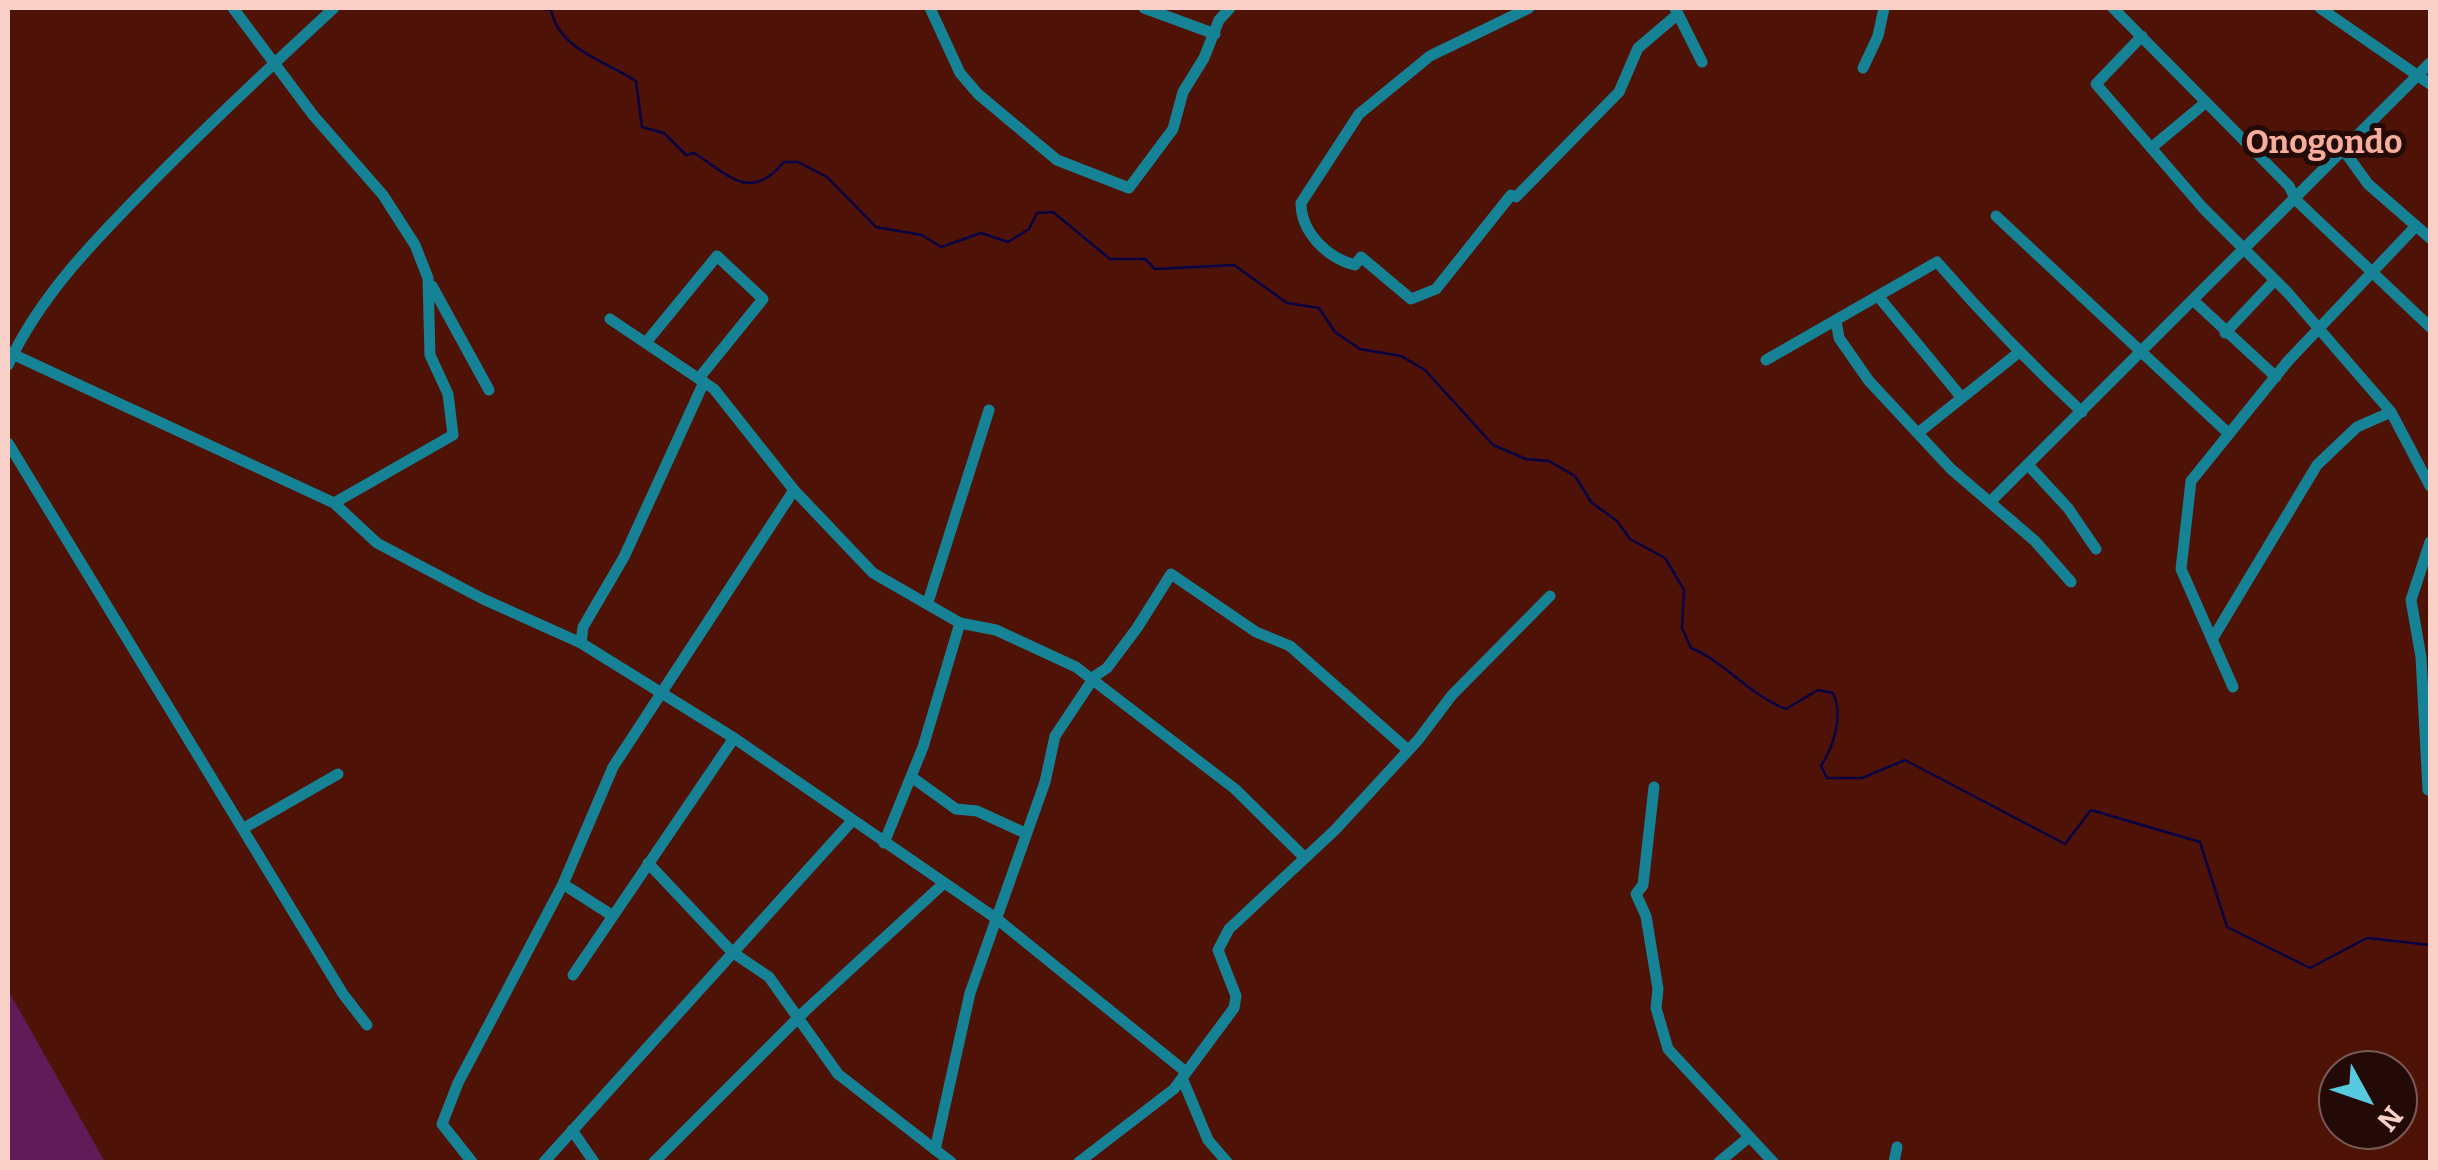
<!DOCTYPE html>
<style>
body{margin:0}
#map{position:relative;width:2438px;height:1170px;overflow:hidden;background:#4f1207;font-family:Bitter,serif}
canvas{display:block}
.frame{position:absolute;inset:0;border:10px solid #f8d0c7;pointer-events:none}
.north{position:absolute;left:2318px;top:1050px;width:100px;height:100px;box-sizing:border-box;background:#240a06;border:2px solid #795953;border-radius:50%;rotate:130deg;font-size:28px;font-weight:700;line-height:40px;text-align:center;color:#f8d0c7}
.north::after{content:'';display:block;margin:auto;width:35px;height:45px;background:#55cae0;clip-path:polygon(50% 0,100% 100%,50% 72%,0 100%)}
</style>
<div id="map">
<canvas width="2438" height="1170"></canvas>
<div class="frame"></div>
<div class="north">N</div>
</div>
<script>
const g = document.querySelector('canvas').getContext('2d');
g.lineJoin = 'round';
function fill(path, color) {
  g.fillStyle = color;
  g.fill(path, 'evenodd');
}
function strokePath(path, color, width, dash) {
  g.strokeStyle = color;
  g.lineWidth = width;
  g.lineCap = dash ? 'butt' : 'round';
  g.setLineDash(dash || []);
  g.stroke(path);
}
function write(font, color, halo, rows, align = 'center') {
  g.font = font + ' Bitter,serif';
  g.lineWidth = 10;
  g.setLineDash([]);
  g.textBaseline = 'middle';
  g.strokeStyle = halo;
  g.fillStyle = color;
  for (const [text, x, y, turn = 0] of rows) {
    g.save();
    g.translate(x, y);
    g.rotate((+turn || 0) * Math.PI / 180);
    g.textAlign = isNaN(turn) ? turn : align;
    if (halo) g.strokeText(text, 0, 0);
    g.fillText(text, 0, 0);
    g.restore();
  }
}
fill(new Path2D(`
 M8 990 105 1162H8Z`), '#601b59');
strokePath(new Path2D(`
 M534 8 551 10C559 50 606 61 636 81L642 127 664 133 686 155 694 153C729 175 750 203 784 162H798L827 177 876 227 922 235 941 247 981 233 1008 242 1029 229 1037 213 1053 212 1110 259H1145L1155 269 1234 265 1287 303 1319 308 1335 332 1360 349 1401 356 1425 370 1493 445 1526 459 1549 461 1575 476 1591 502 1617 521 1630 539 1665 558 1684 590 1682 628 1691 648C1724 661 1749 695 1786 709L1818 690 1833 693C1844 716 1833 747 1821 766L1827 778H1862L1905 760 2065 844 2091 810 2200 842 2227 927 2310 968 2367 938 2430 945`), '#080043', 2.5);
strokePath(new Path2D(`
 M233 8 313 115 383 195 415 245 428 278 430 355 448 394 453 435 334 503
 M930 8 960 73 978 94 1057 160 1129 188 1173 129 1183 92 1204 58 1219 20 1230 8
 M1144 8 1215 34
 M1529 8 1430 56 1359 114 1301 203C1301 232 1327 258 1355 265L1361 257 1411 299 1436 289 1511 195 1516 197 1619 92 1638 48 1678 14
 M1675 8 1702 62
 M2113 8 2289 186 2296 200 2430 327
 M2320 8 2430 84
 M2142 36 2096 84 2203 208 2288 293 2391 412 2430 486
 M1863 68 1878 36 1884 8
 M2151 148 2205 103
 M2345 152 2368 184 2430 238
 M1996 216 2227 432
 M432 286 489 390
 M1878 296 1962 398
 M2194 301 2276 377
 M610 319 714 389 794 490 873 573 960 623 996 630 1076 667 1235 789 1305 858
 M1836 321 1839 338 1869 381 1951 469 2035 541 2071 582
 M2225 333 2275 280
 M648 340 717 256 763 299 699 378
 M8 352 334 503 377 543 483 599 581 643 734 738 997 919 1186 1072
 M1766 360 1937 262C1983 315 2030 364 2082 412
 M8 365C40 295 96 239 150 184 210 123 271 66 334 8
 M1918 433 2018 353
 M8 443 343 994 367 1025
 M2030 467 2068 508 2096 549
 M1990 502 2430 63
 M928 602 989 410
 M2213 638 2317 465 2357 427 2391 412
 M581 643 583 627 624 557 704 382
 M2233 687 2181 569 2191 481 2288 361 2415 227
 M913 778 956 809 977 811 1025 833
 M1654 787 1643 885 1636 894 1646 916 1658 989 1656 1008 1668 1049 1773 1162
 M2428 790 2421 657 2411 600 2430 542
 M244 828 338 774
 M884 843 923 747 960 623
 M648 863 732 952 769 977 838 1074 951 1162
 M563 884 613 916
 M573 975 734 738
 M1182 1078 1208 1140 1227 1162
 M572 1130 594 1162
 M935 1150 970 993 1045 782 1055 736 1095 676 1107 668 1137 628 1171 574 1256 632 1290 646 1408 750
 M472 1162 442 1124 458 1083 563 884 613 767 794 490
 M544 1162 851 822
 M654 1162 805 1011 944 883
 M1079 1162 1174 1089 1234 1008 1236 996 1218 950 1229 929 1335 830 1418 740 1452 695 1550 596
 M1719 1162 1748 1138
 M1894 1162 1897 1147`), '#158395', 11);
write('bold 32px', '#f8ac9c', '#240a06', [
 ["Onogondo",2324,144]
]);
</script>
